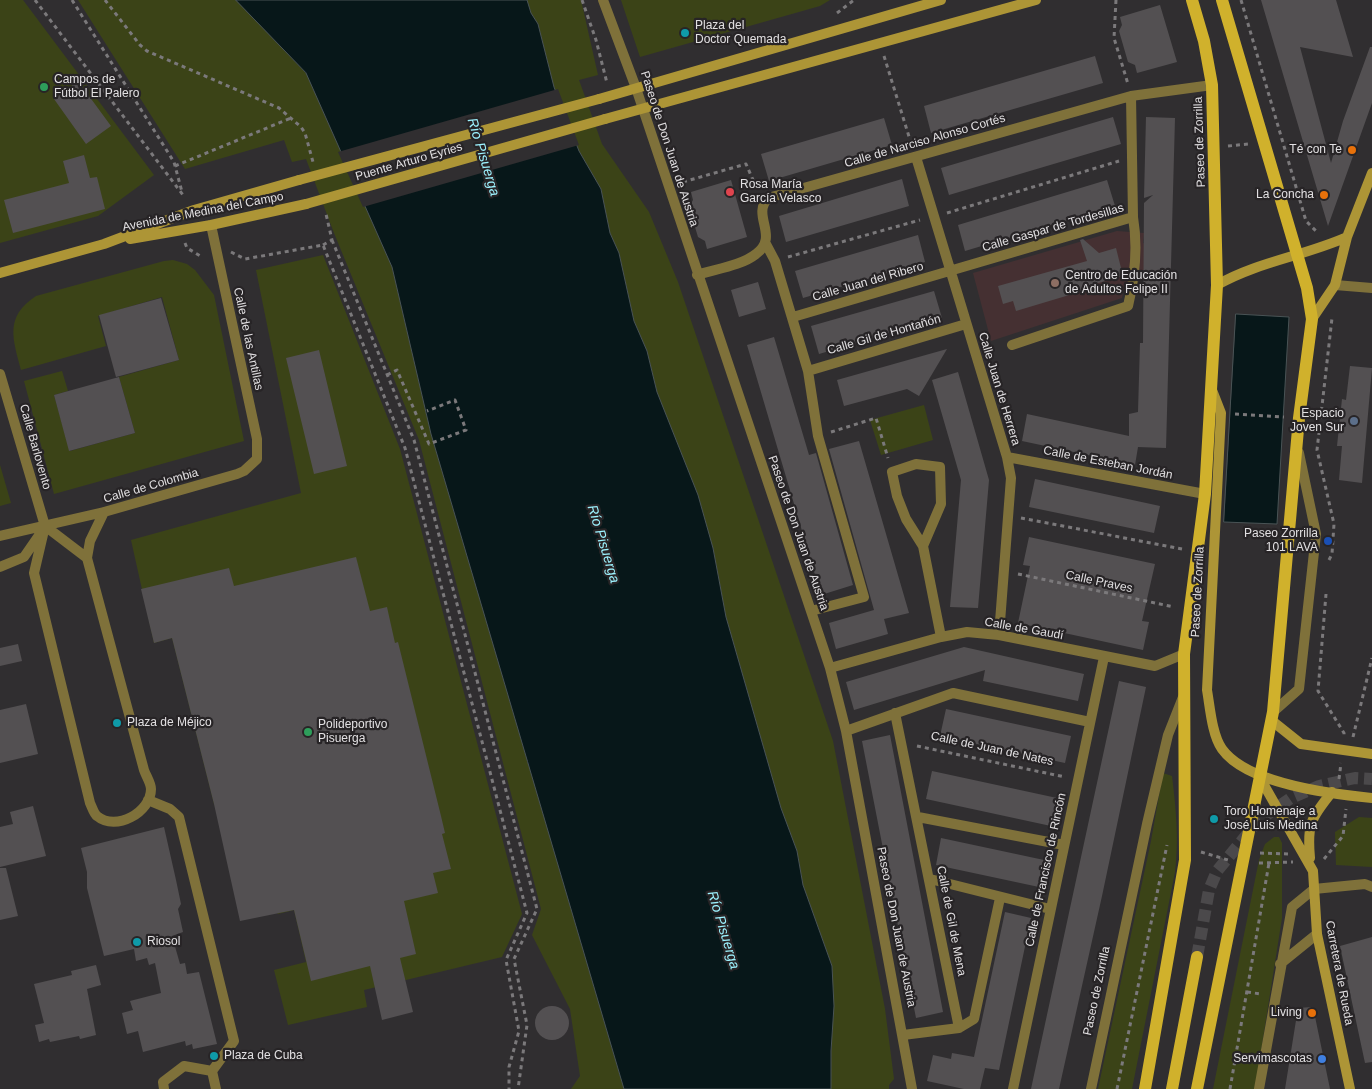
<!DOCTYPE html>
<meta charset="utf-8">
<style>
body{margin:0}
canvas{display:block;background:#302e30}
</style>
<canvas width="1372" height="1089"></canvas>
<script>
const g = document.querySelector('canvas').getContext('2d');
g.lineJoin = 'round';
function fill(path, color) {
  g.fillStyle = color;
  g.fill(path, 'evenodd');
}
function strokePath(path, color, width, dash) {
  g.strokeStyle = color;
  g.lineWidth = width;
  g.lineCap = dash ? 'butt' : 'round';
  g.setLineDash(dash || []);
  g.stroke(path);
}
function write(font, color, halo, rows, align = 'center') {
  g.font = font + ' Arial,sans-serif';
  g.lineWidth = 4.5;
  g.setLineDash([]);
  g.textBaseline = 'middle';
  g.strokeStyle = halo;
  g.fillStyle = color;
  for (const [text, x, y, turn = 0] of rows) {
    g.save();
    g.translate(x, y);
    g.rotate((+turn || 0) * Math.PI / 180);
    g.textAlign = isNaN(turn) ? turn : align;
    if (halo) g.strokeText(text, 0, 0);
    g.fillText(text, 0, 0);
    g.restore();
  }
}
fill(new Path2D(`
 M1117 231 1144 233 1143 243 1145 244 1144 278 1135 280V286H1124L1122 298 991 341 973 273Z`), '#453032');
fill(new Path2D(`
 M0 0H23L154 175 98 216 0 243Z
 M78 0H236L306 73 392 267 431 434 624 1089H571L580 1076 570 1009 532 935 541 909 419 440 334 233 306 159 292 162 284 140 185 169Z
 M527 0H581L598 75 579 80 602 144 649 212 678 282 833 741 885 1009 894 1079 889 1085V1089H831L832 966 803 885 797 851 781 808 726 617 713 548 657 392 647 351 634 321 619 253 610 233 601 189 579 151 554 87 538 24 531 13Z
 M621 0H830L820 6 640 57Z
 M323 255 400 449 522 914 502 957 364 990 367 1007 288 1025 274 970 306 962 294 910 278 914 214 804 172 638 154 643 131 540 301 493 256 270Z
 M173 260 187 264 195 270 214 295 244 441 54 494 24 381 62 371 68 391 54 395 70 451 135 433 119 377 179 360 162 297 98 316 106 346 21 370C13 339 4 317 36 296L164 261Z
 M924 405 933 440 881 455 870 420Z
 M0 465 11 503 0 506Z
 M1163 773 1172 776C1176 809 1179 839 1175 872L1132 1089H1098L1151 841Z
 M1359 817 1372 818V867L1336 865 1335 832Z
 M1274 837H1279L1282 843V918L1255 1089H1213L1259 860 1265 844Z`), '#3b4317');
const water = new Path2D(`
 M236 0H527L531 13 538 24 554 87 579 151 601 189 610 233 619 253 634 321 647 351 657 392 698 495 713 548 726 617 781 808 797 851 803 885 832 966 834 1006 831 1051V1089H624L431 434 392 267 306 73Z
 M1236 314 1289 317 1277 524 1224 522Z`);
fill(water, '#071719');
strokePath(water, '#495355', 1);
fill(new Path2D(`
 M558 89 579 145 363 207 338 152Z`), '#302e30');
fill(new Path2D(`
 M1261 0H1336L1353 57 1300 47 1331 163 1343 121 1370 47H1372V103L1328 226Z
 M1160 5 1177 62 1137 73 1135 65 1128 62 1119 31 1122 25 1120 17Z
 M1095 56 1103 83 931 133 924 106Z
 M78 81 111 126 86 144 54 99Z
 M1113 117 1121 144 949 195 941 168Z
 M1146 117 1175 118 1166 448 1138 447 1135 465 1022 441 1027 414 1129 436V414L1138 412 1140 343H1143L1144 203 1153 195 1144 198Z
 M884 118 892 145 769 181 761 154Z
 M84 155 90 178 97 177 105 209 13 233 4 200 69 183 63 161Z
 M902 179 909 206 786 242 779 216Z
 M731 180 747 237 707 249 705 241 698 237 689 207 693 200 691 192Z
 M1107 180 1115 206 965 251 958 225Z
 M918 235 925 262 803 298 795 271Z
 M1083 239 1099 253 1116 248 1123 276 1095 284 1096 287 1016 311 1013 301 1003 304 998 286 1087 261 1080 240Z
 M758 282 766 309 739 317 731 290Z
 M934 291 942 318 819 354 811 326Z
 M161 298 179 360 116 377 99 315Z
 M774 337 809 455 816 453 853 585 821 595 747 345Z
 M947 349 919 396 907 389 844 406 837 380Z
 M319 350 347 466 314 474 286 358Z
 M1350 366 1372 368 1362 483 1339 480 1342 446H1337L1342 399 1346 400Z
 M958 372 989 480 978 608 950 607 961 480 932 380Z
 M119 377 135 433 69 451 54 395Z
 M859 441 909 613 884 619 888 634 836 649 829 623 874 610 829 449Z
 M1035 479 1160 506 1154 533 1029 507Z
 M1029 537 1155 564 1142 621 1149 622 1143 650 1018 623 1030 566 1023 565Z
 M356 557 370 611 387 607 395 643 398 642 441 816 445 833 442 834 451 869 433 873 438 893 404 901 416 954 400 958 413 1012 382 1020 370 966 311 981 294 910 240 921 214 804 172 638 154 643 141 589 229 568 234 586Z
 M18 644 22 661 0 666V648Z
 M964 647 1084 674 1078 701 983 681 985 670 854 710 846 682Z
 M1119 681 1146 687 1102 896 1059 1089H1031Z
 M26 704 38 754 0 763V710Z
 M946 709 1071 736 1065 763 940 736Z
 M890 735 943 1012 916 1018 862 741Z
 M932 771 1057 798 1051 826 926 799Z
 M33 806 46 856 0 867V827L13 824 10 812Z
 M164 827 176 880 181 904 178 909 183 932 172 936 180 964 185 963 187 974 199 972 217 1044 193 1049 192 1044 186 1046 185 1041 143 1052 138 1031 127 1034 122 1013 133 1010 130 1001 161 993 155 963 149 965 147 958 136 961 134 949 104 956 87 888V872L81 848Z
 M941 838 1044 860 1039 887 936 865Z
 M0 868H6L18 916 0 920Z
 M1005 912 1031 918 999 1070 985 1068 980 1089H964L927 1081 933 1055 951 1059 952 1053 974 1057Z
 M1372 937V1062L1365 1063 1340 946Z
 M96 965 101 985 87 989 96 1035 80 1039 79 1036 50 1042 49 1039 39 1042 35 1025 44 1023 34 984 72 975 71 971Z
 M535 1023a17 17 0 1 1 34 0a17 17 0 1 1-34 0Z
 M1313 1007 1330 1089H1285L1298 1008Z`), '#535052');
strokePath(new Path2D(`
 M1197 957 1209 890 1217 871 1259 820 1291 798 1319 786 1355 778 1372 779`), '#4b494b', 12, [12, 6]);
strokePath(new Path2D(`
 M35 0 183 195
 M72 0 174 162 182 192
 M105 0 140 45 147 51 279 108 301 127 305 133 313 162
 M582 0 596 40 607 83
 M1116 0 1114 38 1128 84
 M1241 0 1306 221 1318 233
 M837 13 854 0
 M884 56 911 143
 M1228 146 1249 144
 M175 166 291 118
 M683 182 746 164 757 189
 M947 213 1119 161
 M332 240 414 440 537 909 514 959 527 1025 518 1089
 M185 243 187 248 202 257
 M323 245 332 240 326 214
 M231 252 245 259 323 245 405 448 527 913 506 960 519 1031 509 1067V1089
 M788 257 920 220
 M387 375 397 370 429 444 466 430 455 400 427 411
 M1235 414 1284 417
 M831 432 876 418 888 458
 M1021 518 1182 549
 M1329 560 1332 554 1334 524 1317 450 1332 318
 M1018 574 1174 607
 M1326 594 1318 691 1344 733V737
 M1353 737 1372 658
 M917 746 1065 777
 M1339 779 1341 763
 M1201 852 1228 860
 M1260 853 1289 854
 M1324 859 1343 836 1346 809
 M1259 863 1293 862
 M1247 992 1261 994
 M1117 1089 1167 845
 M1230 1089 1269 863`), '#7b797b', 3, [4, 4]);
strokePath(new Path2D(`
 M1012 345 1128 306C1135 277 1138 247 1133 217
 M1273 712 1299 689 1316 534 1299 453
 M1280 964 1317 934
 M1091 1089 1147 824 1168 735 1183 697
 M1259 1089 1292 907 1314 889`), '#7f713a', 10);
strokePath(new Path2D(`
 M603 0 636 88 830 668 846 731 912 1089
 M916 157 1007 457 1011 478 999 635
 M766 244 775 261 808 371 818 436 864 597 811 611
 M697 275C715 269 741 266 756 254 780 236 751 216 768 198L1131 96 1212 85
 M1335 285 1372 288
 M793 317 1133 217 1131 96
 M808 371 966 324
 M0 374 45 526
 M1007 457 1205 494
 M45 526 87 558 144 770C146 776 151 783 151 789 151 812 116 832 97 816 94 814 92 807 90 803L34 573Z
 M0 536 104 512 237 474 244 471 257 459V439L211 225
 M923 546 941 504 940 467 916 464 892 472 897 496 906 519 923 546 941 637
 M87 558 90 541 104 512
 M0 567 24 557 42 531
 M830 668 941 637 967 632 999 635 1155 666 1184 654
 M895 713 959 1028
 M846 731 953 693 1090 722
 M148 800 170 809 179 817 234 1041 212 1071
 M918 817 1064 845
 M930 879 1050 909
 M1314 889 1365 884 1372 887
 M903 1035 959 1028 974 1019 1000 898
 M212 1071 216 1089
 M164 1089 163 1082 184 1066 212 1071
 M1013 1089 1104 657`), '#7f713a', 10);
strokePath(new Path2D(`
 M599 99 941 0
 M605 119 1036 0
 M130 239 211 225 306 204
 M0 273 104 244 194 210 299 180
 M1217 285C1257 262 1304 256 1347 237
 M1312 319 1335 285 1347 237 1372 173
 M1212 390 1221 413 1207 690C1210 707 1212 735 1222 749 1247 784 1331 794 1372 798
 M1271 720 1301 744 1372 754
 M1260 778 1313 871 1317 934 1350 1089
 M1310 858C1307 825 1310 819 1332 792`), '#ad9536', 10);
strokePath(new Path2D(`
 M1145 1089 1185 860 1184 654 1205 494 1217 285 1212 85 1204 41 1192 0
 M1172 1089 1197 957
 M1197 1089 1273 712 1299 418 1312 319 1307 288 1222 0`), '#d0b12c', 12);
strokePath(new Path2D(`
 M299 180 599 99
 M306 204 605 119`), '#ad9536', 10);
for (const [x, y, r, color] of [
 [685,33,5,"#0f9aa8"],
 [44,87,5,"#2e9e5b"],
 [1352,150,5,"#e8710a"],
 [730,192,5,"#e0444e"],
 [1324,195,5,"#e8710a"],
 [1055,283,5,"#8d6e63"],
 [1354,421,5,"#5c6f8a"],
 [1328,541,5,"#1a4fb4"],
 [117,723,5,"#0f9aa8"],
 [308,732,5,"#2e9e5b"],
 [1214,819,5,"#0f9aa8"],
 [137,942,5,"#0f9aa8"],
 [1312,1013,5,"#e8710a"],
 [214,1056,5,"#0f9aa8"],
 [1322,1059,5,"#3f7fe0"]
]) {
  const dot = new Path2D();
  dot.arc(x, y, r, 0, 2 * Math.PI);
  g.fillStyle = color;
  g.fill(dot);
  strokePath(dot, '#272426', 2);
}
write('12px', '#e2e0e2', '#272426', [
 ["Plaza del",695,26],
 ["Doctor Quemada",695,40],
 ["Campos de",54,80],
 ["Fútbol El Palero",54,94],
 ["Té con Te",1342,150,"right"],
 ["Rosa María",740,185],
 ["García Velasco",740,199],
 ["La Concha",1314,195,"right"],
 ["Centro de Educación",1065,276],
 ["de Adultos Felipe II",1065,290],
 ["Espacio",1344,414,"right"],
 ["Joven Sur",1344,428,"right"],
 ["Paseo Zorrilla",1318,534,"right"],
 ["101 LAVA",1318,548,"right"],
 ["Plaza de Méjico",127,723],
 ["Polideportivo",318,725],
 ["Pisuerga",318,739],
 ["Toro Homenaje a",1224,812],
 ["José Luis Medina",1224,826],
 ["Riosol",147,942],
 ["Living",1302,1013,"right"],
 ["Plaza de Cuba",224,1056],
 ["Servimascotas",1312,1059,"right"]
], 'left');
write('12px', '#e2e0e2', '#272426', [
 ["Calle de Narciso Alonso Cortés",925,141,-16],
 ["Paseo de Zorrilla",1200,142,-92],
 ["Paseo de Don Juan de Austria",669,149,72],
 ["Puente Arturo Eyries",409,162,-16],
 ["Avenida de Medina del Campo",203,212,-11],
 ["Calle Gaspar de Tordesillas",1053,228,-16],
 ["Calle Juan del Ribero",868,282,-16],
 ["Calle Gil de Hontañón",884,335,-16],
 ["Calle de las Antillas",248,339,78],
 ["Calle Juan de Herrera",999,389,73],
 ["Calle Barlovento",35,447,74],
 ["Calle de Esteban Jordán",1108,463,11],
 ["Calle de Colombia",151,486,-16],
 ["Paseo de Don Juan de Austria",798,533,71],
 ["Calle Praves",1099,582,12],
 ["Paseo de Zorrilla",1198,592,-87],
 ["Calle de Gaudí",1024,629,10],
 ["Calle de Juan de Nates",992,749,12],
 ["Calle de Francisco de Rincón",1046,870,-78],
 ["Calle de Gil de Mena",951,921,79],
 ["Paseo de Don Juan de Austria",896,927,79],
 ["Carretera de Rueda",1339,973,79],
 ["Paseo de Zorrilla",1097,991,-78]
]);
write('italic 14px', '#9df3ff', '#272426', [
 ["Río Pisuerga",483,157,73],
 ["Río Pisuerga",603,544,73],
 ["Río Pisuerga",723,930,73]
]);
</script>
